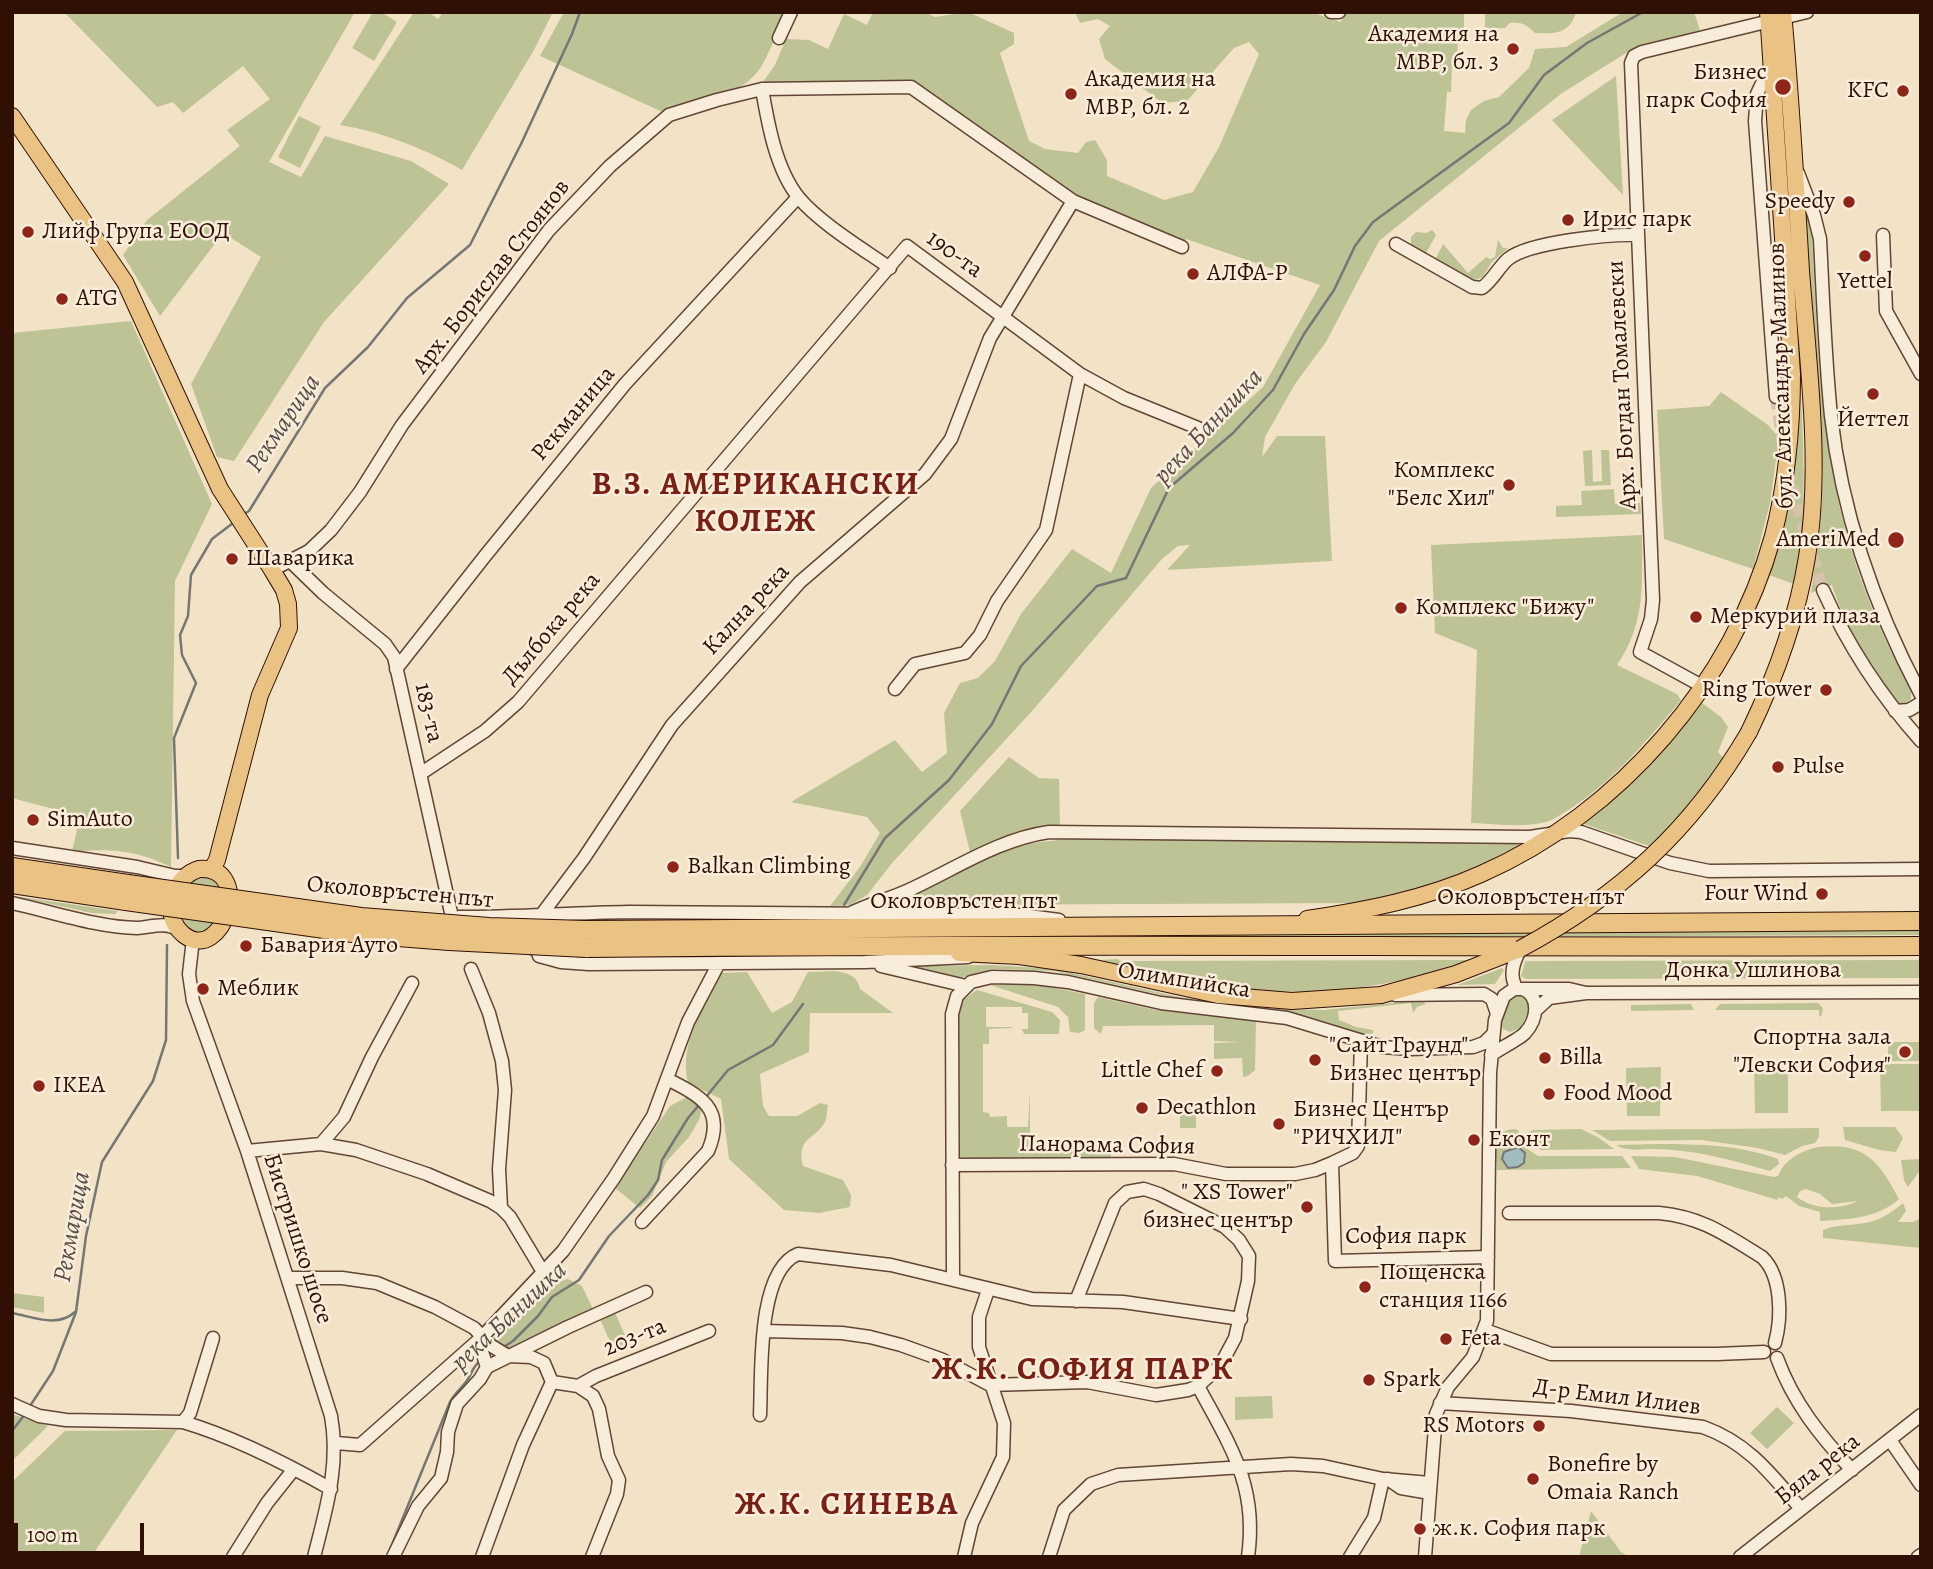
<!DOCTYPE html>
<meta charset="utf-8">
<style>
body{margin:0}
#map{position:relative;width:1933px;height:1569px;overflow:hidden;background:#f3e3c6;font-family:Alegreya,serif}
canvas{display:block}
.frame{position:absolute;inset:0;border:14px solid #301005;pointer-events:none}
.scale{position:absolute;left:14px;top:1523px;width:130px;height:32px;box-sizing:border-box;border:4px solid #301005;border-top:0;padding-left:9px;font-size:21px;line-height:24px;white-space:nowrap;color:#301005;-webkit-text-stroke:5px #f7edda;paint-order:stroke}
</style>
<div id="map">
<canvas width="1933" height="1569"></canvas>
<div class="frame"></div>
<div class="scale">100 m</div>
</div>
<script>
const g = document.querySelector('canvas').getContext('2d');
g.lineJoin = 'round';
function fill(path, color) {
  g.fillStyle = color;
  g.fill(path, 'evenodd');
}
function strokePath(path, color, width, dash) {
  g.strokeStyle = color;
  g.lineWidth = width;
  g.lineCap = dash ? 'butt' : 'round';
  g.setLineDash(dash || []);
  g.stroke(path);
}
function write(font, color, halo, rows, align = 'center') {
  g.font = font + ' Alegreya,serif';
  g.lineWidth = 5;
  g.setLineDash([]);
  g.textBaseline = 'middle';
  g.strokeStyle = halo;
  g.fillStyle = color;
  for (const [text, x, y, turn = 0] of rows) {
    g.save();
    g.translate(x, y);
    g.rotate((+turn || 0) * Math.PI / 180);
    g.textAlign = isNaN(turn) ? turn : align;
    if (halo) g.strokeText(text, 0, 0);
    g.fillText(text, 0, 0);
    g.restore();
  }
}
fill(new Path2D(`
 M64 12H355L269 162 301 177 325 136 411 161 449 184 324 322 234 461 217 457 191 384 261 257 223 233 160 316 123 255 147 220 240 146 227 130 270 99 243 66 183 113 173 102 157 107Z
 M373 12H381L397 22 374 61 352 48Z
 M414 12H428L438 19 443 12H553L534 50 462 170C426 149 382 132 340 125Z
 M564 12H787C778 30 771 50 761 67 743 95 699 104 669 115L540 56Z
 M873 12H925L935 17 968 12 1014 33V44L1000 53 1029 141 1045 149 1078 153 1086 142 1095 140 1107 160V176L1164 200 1193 192 1219 147 1259 54 1249 42 1234 48 1187 101 1162 103 1105 59 1099 39 1110 26 1098 19 1080 23 1075 12H1311L1341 22 1344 12H1464V34L1458 37 1457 61 1452 65 1451 92H1447L1444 131 1465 133 1466 120 1471 110 1484 101 1499 97 1529 68 1535 49 1566 47 1623 12H1694L1700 30 1631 50 1562 93 1379 241 1326 342 1295 384 1265 437 1262 457 1277 436H1325L1332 561 1167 570 1190 545 1178 546 1162 559 1033 710 893 862 867 895 850 905 830 906 860 867 880 833 867 817 791 802 895 740 922 772 947 753 944 713 960 683 978 678 995 661 1021 614 1072 549 1111 573 1151 488 1263 387 1320 285 1186 239 1183 244 1075 199 919 85 760 86 775 65 786 39 809 40 828 49 844 14 867 25Z
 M1485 12H1576C1570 34 1555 34 1535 33 1527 25 1522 22 1510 23L1505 28H1485Z
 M1616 76 1623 195 1552 120Z
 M299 116 321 127 300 168 278 157Z
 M1807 212 1812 233C1817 332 1819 433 1845 528 1860 584 1883 640 1911 690V699L1904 704H1898C1871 666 1846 629 1832 585L1811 593 1819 535 1822 485 1804 214Z
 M1432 230 1436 235 1426 253 1411 245V237L1416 232 1426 233Z
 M1498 240 1503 248H1508L1491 263 1483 277 1474 280 1436 258 1443 244 1468 273 1486 257 1490 259 1495 257Z
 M131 321 212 504 175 581 171 867C136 850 110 848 72 852L80 816 12 798V333Z
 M1799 359C1803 434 1809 510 1794 584L1769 575C1791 499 1799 438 1799 359Z
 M1721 392 1768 425 1779 438 1770 503 1753 569 1664 539 1657 410 1709 406Z
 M1592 450 1593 482 1602 481 1601 450H1609L1611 485 1585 486 1583 451Z
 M1614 489 1615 504 1640 503 1641 514 1556 517V506L1582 505 1581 491Z
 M1642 535C1642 584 1646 623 1617 665L1677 694 1681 700C1648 740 1613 781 1570 809 1562 813 1555 820 1546 822 1522 828 1496 824 1471 823L1477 650 1435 633 1431 545Z
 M1702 703 1721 717 1728 727 1718 752 1724 759 1691 805 1652 847 1584 824 1648 765Z
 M1009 757 1039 778 1059 779 1060 825 1037 827 970 852 960 811Z
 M1068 839 1481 841 1508 842 1520 845C1467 873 1415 893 1356 903L924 905 913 902 912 898 917 893 1007 850 1023 844Z
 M196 876H209C220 885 221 891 220 905 218 940 174 941 181 904 184 889 185 887 196 876Z
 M14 896 118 911 115 914 92 913Z
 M1921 931V935L889 939V935Z
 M1118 959 1120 961 1470 960C1386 991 1296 1000 1208 984 1171 978 1135 968 1099 960Z
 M1921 960V978L1526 979 1521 976 1525 962 1527 961Z
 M993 965 1054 969 1193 1000 1271 1009 1324 1010 1421 1000 1426 1004 1417 1007 1413 1013 1411 1003 1338 1011 1339 1020 1356 1027 1373 1030V1037L1288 1012 1185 1000 1054 971 993 969 960 978 911 966Z
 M1502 968 1504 970 1495 984 1457 985Z
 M835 971C849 974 857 975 860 989L893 1013H810L809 1052 760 1074 763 1106 769 1116H797L820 1103 828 1105C827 1110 827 1118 825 1122 815 1140 796 1137 803 1166L843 1180 851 1195 850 1207 819 1213 784 1210 729 1159 721 1099 688 1083C679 1041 703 1008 721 973L747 972 772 1013 792 1002 808 972Z
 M1013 984 1045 986 1085 994V1030L1079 1033 1070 1032 1068 1017 1058 1007 990 985Z
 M977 990 1052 1012 1060 1020 1059 1034H1024L1022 1029H1028V1013H1022V1007H986V1027H1012L1013 1033 1012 1028 989 1029V1044H983V1112L989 1113 990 1117 1007 1116V1127H1028L1030 1090V1151H1111V1158L964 1159 958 1156 957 1015 964 999Z
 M1519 994 1526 997 1530 1007 1521 1028 1510 1032 1503 1029 1500 1021 1509 999Z
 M1098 997 1156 1010 1256 1020 1255 1070 1248 1076 1243 1077 1242 1058 1214 1059V1043L1242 1042 1214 1041V1025L1103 1026 1101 1034 1094 1028V1003Z
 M1818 1003 1823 1008 1822 1015 1819 1017V1010H1715L1720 1004Z
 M1691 1004 1694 1010 1631 1011V1005Z
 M1888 1042H1921V1061H1888Z
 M1880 1064H1921V1111H1881Z
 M1661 1067 1660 1116H1627L1626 1068Z
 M1754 1067H1788V1113H1755Z
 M685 1098H693L702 1109 699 1120 689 1137 666 1162 652 1196 640 1208 615 1188 670 1106Z
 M1180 1104H1196V1128H1180Z
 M1843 1127H1895L1903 1138 1896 1152 1879 1150 1845 1140Z
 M1819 1128V1137L1815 1143 1802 1146 1785 1155 1758 1148 1701 1140 1610 1141 1592 1130Z
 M1515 1129 1518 1130 1526 1148 1538 1156H1622L1631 1168 1497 1170C1497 1150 1489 1130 1515 1129Z
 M1581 1129 1599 1138 1614 1149 1541 1150 1529 1140V1132L1533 1130Z
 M1659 1144C1699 1144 1740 1145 1778 1159L1779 1164 1770 1171C1732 1160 1693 1149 1653 1149 1641 1149 1627 1152 1616 1145Z
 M1818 1147C1865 1142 1879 1161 1899 1199 1877 1219 1848 1219 1820 1221V1212L1799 1206 1786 1196 1782 1199 1778 1197V1200L1697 1176 1639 1169 1631 1156 1675 1157 1774 1177 1778 1176C1785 1159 1801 1151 1818 1147ZM1806 1189 1820 1194 1832 1204 1858 1201C1839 1210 1814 1210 1797 1197L1800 1191Z
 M1921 1159V1169L1908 1187 1904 1180 1901 1160Z
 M1903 1203 1906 1211 1898 1222H1913L1921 1218V1248L1823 1238V1230C1834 1225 1844 1226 1857 1224 1875 1223 1889 1215 1903 1203Z
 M568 1279 582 1286 594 1311 508 1350 493 1340 498 1330 544 1286Z
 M12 1293 44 1297V1313L12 1307Z
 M615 1313 630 1346 615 1353 600 1319Z
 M1272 1396 1273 1418 1235 1420V1397Z
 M1777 1407 1794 1423 1767 1449 1750 1433Z
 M12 1414 48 1426 12 1461Z
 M177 1430 91 1557H12V1482L65 1431Z
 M1591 1511 1621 1552 1629 1557H1579Z`), '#bdc394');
const water = new Path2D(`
 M1518 1147 1525 1153 1524 1163 1518 1167 1508 1168 1502 1159 1504 1152Z`);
fill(water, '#a1bbbf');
strokePath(water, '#747775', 2);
strokePath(new Path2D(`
 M244 514 249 511 325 388 368 347 407 298 470 245 521 144 572 34 580 12
 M178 858 174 738 196 683 182 655 180 635 188 616 191 575 212 539 233 523
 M844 905 885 838 949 780 992 724 1021 666 1097 586 1126 578 1169 488 1233 433 1273 390 1304 334 1334 290 1355 246 1373 222 1509 123 1544 75 1587 43 1643 12
 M706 1097 728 1070 773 1045 803 1004
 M12 1313C34 1317 57 1328 75 1312
 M502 1348 513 1341 538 1316 552 1297 579 1280 609 1236 648 1195 658 1180 662 1160 688 1118 699 1105
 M30 1406 53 1371 76 1312 86 1236 102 1162 153 1081 166 1040 167 945
 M12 1431 25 1414
 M387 1557 450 1402C455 1393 463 1387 468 1379 473 1371 473 1366 481 1360`), '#747775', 2.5);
strokePath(new Path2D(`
 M1776 397 1784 452
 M1788 470 1803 527 1823 590`), '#d6c3a9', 12, [12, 6]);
const minor = new Path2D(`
 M1331 12H1339
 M779 38 791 12
 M1771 64 1757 94 1755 121 1776 397
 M762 89C768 124 776 170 799 198 820 223 863 249 890 268
 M1798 173 1814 215 1820 239C1823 298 1825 357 1831 416 1842 514 1875 608 1921 695
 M1883 235 1886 311 1921 374
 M1396 244 1472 287 1482 288C1493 280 1498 268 1508 259 1529 242 1609 234 1638 235
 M290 561 323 593 385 644 394 657 452 917
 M272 570 309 551 331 530 360 492 402 425 549 230 610 166 669 115 717 100 762 89 911 87 1073 201 1182 247
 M1823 590C1848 646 1880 695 1921 741
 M396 669 485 556 625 384 798 197
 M1702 686 1640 652 1651 619 1653 600 1631 63 1634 56 1642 52 1807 12
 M895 689 915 664 965 653 980 635 997 601 1046 530 1080 374
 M1895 711 1909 710 1921 703
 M420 774 485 731 518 702 907 246 1080 374 1124 398 1198 428
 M12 848 137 867 175 876H184
 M12 903C49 911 100 928 137 928 152 927 165 921 179 930
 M849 914C868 904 890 899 909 890 955 869 999 839 1049 832L1530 837 1569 831 1581 832 1670 863 1709 871 1921 869
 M459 917C515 917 571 913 628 912 759 912 890 915 1021 915L1059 920
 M193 939 189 974 193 1001 247 1151 331 1416C340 1465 326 1509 314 1557
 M539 956 561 962 589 964 865 962 968 957
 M545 957 531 947 527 935 530 925 542 914 584 858 672 725 800 582 925 474 951 439 990 338 1073 201
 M881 966 966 986
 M471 969 489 1013 502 1061 505 1090 499 1169 501 1208
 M1517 989C1508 975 1514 962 1520 949
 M1395 995 1484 994 1492 999 1497 1014
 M1535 1011 1549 998 1586 993 1921 992
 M1491 1055C1499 1049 1521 1038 1525 1033 1537 1020 1541 997 1523 989
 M321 1144 344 1117 372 1057 412 983
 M247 1151 321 1144 356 1150 427 1174 490 1201 501 1208 510 1217 543 1272
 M1332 1163 1335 1261 1488 1257
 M952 1165 1174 1164 1226 1174H1295L1315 1170 1332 1163 1353 1153 1358 1146 1361 1042
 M1509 1213H1659C1702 1217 1726 1235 1762 1257 1782 1276 1782 1317 1775 1343
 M642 1222 708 1151C726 1109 701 1096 667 1079
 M288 1278H342L377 1283 435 1307 474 1328 490 1345 508 1356 531 1357 544 1363 552 1382
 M953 1278 952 1014 957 996 971 982 992 977 1034 978 1068 982 1161 1003 1287 1018 1382 1047 1410 1049 1473 1047 1484 1043 1493 1034
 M1485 1330 1551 1354H1717L1764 1352
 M764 1331 842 1333 870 1337 901 1345 943 1360 990 1385 1087 1382 1156 1395 1188 1390 1198 1386 1220 1366 1235 1338 1248 1281 1249 1256 1239 1240 1225 1227 1159 1194 1144 1189 1127 1192 1115 1203 1076 1301
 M482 1337V1352L487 1367
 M1777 1358C1793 1402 1820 1436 1852 1470
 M552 1382 578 1386 593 1396 599 1409 608 1456 619 1480 617 1494 592 1557
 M578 1386 596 1376 709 1331
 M1198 1386C1230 1446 1258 1485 1248 1557
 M1440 1403 1571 1411 1703 1427C1748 1443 1771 1474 1801 1509
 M12 1404 39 1416 66 1420 183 1422C234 1437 285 1463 331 1489
 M760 1415C762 1376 756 1271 798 1254L891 1265 1032 1299 1123 1302 1241 1319
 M183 1422 190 1413 213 1338
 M1890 1440 1921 1485
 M336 1443 360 1445 482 1337 563 1251 614 1178 653 1116 688 1022 719 963
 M1388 1479 1401 1488 1430 1493
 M233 1557 267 1503 294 1469
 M393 1557 418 1506 441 1478 447 1452 448 1432 457 1404 480 1379 487 1367 568 1327 646 1292
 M482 1557 523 1445 552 1382
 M964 1557 972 1523 1003 1457 1004 1423 979 1347V1317L988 1290
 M1049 1557 1064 1510 1091 1484 1118 1475 1291 1464 1323 1466 1383 1479 1430 1483
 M1350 1557 1374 1518 1383 1479
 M1425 1557 1436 1414 1448 1387 1473 1357 1487 1321 1490 1073 1495 1020 1504 996 1514 989H1569L1586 993
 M1740 1557 1921 1415
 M1918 1557 1921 1555`);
const major = new Path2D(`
 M12 116 125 282 220 489 272 570 284 590 288 604 289 628 260 695 217 860 212 869
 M1749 732C1776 676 1797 619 1807 557 1822 467 1808 363 1801 271 1796 185 1791 98 1783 12
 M199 869C255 865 223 965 184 935 160 916 172 877 199 869Z
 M1307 919C1367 910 1425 899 1481 874 1619 814 1733 682 1773 536 1787 482 1792 429 1792 374L1768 12
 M959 953 1019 956 1081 965 1218 995 1292 1001 1381 995 1456 974 1520 949`);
const highway = new Path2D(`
 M12 867 128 884
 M12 884 126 901
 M585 930 1921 921
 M586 948C1031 943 1476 948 1921 946`);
strokePath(minor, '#614535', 15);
strokePath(major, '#301005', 18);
strokePath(highway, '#301005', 20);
strokePath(minor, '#f7edda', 12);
strokePath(major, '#eac283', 16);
strokePath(highway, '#eac283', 18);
const majorBridge = new Path2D(`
 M1520 949C1619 896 1692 830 1749 732`);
const highwayBridge = new Path2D(`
 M128 884 361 917 489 927 585 930
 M126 901 360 934 449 941 586 948`);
strokePath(majorBridge, '#301005', 18, []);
strokePath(highwayBridge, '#301005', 20, []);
strokePath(majorBridge, '#eac283', 16);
strokePath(highwayBridge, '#eac283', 18);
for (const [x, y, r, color] of [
 [1513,49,7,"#8f2418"],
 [1783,87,9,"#8f2418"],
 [1903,91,7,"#8f2418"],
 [1071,94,7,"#8f2418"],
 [1849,202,7,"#8f2418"],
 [1568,220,7,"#8f2418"],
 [28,232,7,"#8f2418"],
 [1865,256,7,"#8f2418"],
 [1193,274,7,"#8f2418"],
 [62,299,7,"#8f2418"],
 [1873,394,7,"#8f2418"],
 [1509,485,7,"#8f2418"],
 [1896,540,9,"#8f2418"],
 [232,559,7,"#8f2418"],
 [1401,608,7,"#8f2418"],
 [1696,617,7,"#8f2418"],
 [1826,690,7,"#8f2418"],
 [1778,767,7,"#8f2418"],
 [33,820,7,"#8f2418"],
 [673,867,7,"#8f2418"],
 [1822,894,7,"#8f2418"],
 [246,946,7,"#8f2418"],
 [203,989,7,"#8f2418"],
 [1905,1052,7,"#8f2418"],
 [1545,1058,7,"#8f2418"],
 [1315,1060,7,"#8f2418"],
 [1217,1071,7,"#8f2418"],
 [39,1086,7,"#8f2418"],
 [1549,1094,7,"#8f2418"],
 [1142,1108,7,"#8f2418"],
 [1279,1124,7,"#8f2418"],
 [1474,1140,7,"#8f2418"],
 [1307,1207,7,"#8f2418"],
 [1365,1287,7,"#8f2418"],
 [1446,1339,7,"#8f2418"],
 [1369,1380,7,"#8f2418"],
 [1539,1426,7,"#8f2418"],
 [1533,1479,7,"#8f2418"],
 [1420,1529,7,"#8f2418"]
]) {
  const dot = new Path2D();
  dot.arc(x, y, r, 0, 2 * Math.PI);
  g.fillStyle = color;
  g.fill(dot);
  strokePath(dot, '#f7edda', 2.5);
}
write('24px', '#301005', '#f7edda', [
 ["Академия на",1499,35,"right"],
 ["МВР, бл. 3",1499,63,"right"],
 ["Бизнес",1767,73,"right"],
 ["парк София",1767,101,"right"],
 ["Академия на",1085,80],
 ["МВР, бл. 2",1085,108],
 ["KFC",1889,91,"right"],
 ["Speedy",1835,202,"right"],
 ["Ирис парк",1582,220],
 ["Лийф Група ЕООД",42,232],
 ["АЛФА-Р",1207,274],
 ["Yettel",1865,282,"center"],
 ["ATG",76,299],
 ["Йеттел",1873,420,"center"],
 ["Комплекс",1495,471,"right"],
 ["\"Белс Хил\"",1495,499,"right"],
 ["AmeriMed",1880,540,"right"],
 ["Шаварика",246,559],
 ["Комплекс \"Бижу\"",1415,608],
 ["Меркурий плаза",1710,617],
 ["Ring Tower",1812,690,"right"],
 ["Pulse",1792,767],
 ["SimAuto",47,820],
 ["Balkan Climbing",687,867],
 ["Four Wind",1808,894,"right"],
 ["Бавария Ауто",260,946],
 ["Меблик",217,989],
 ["Спортна зала",1891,1038,"right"],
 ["\"Левски София\"",1891,1066,"right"],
 ["\"Сайт Граунд\"",1329,1046],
 ["Бизнес център",1329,1074],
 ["Billa",1559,1058],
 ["Little Chef",1203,1071,"right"],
 ["IKEA",53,1086],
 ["Food Mood",1563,1094],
 ["Decathlon",1156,1108],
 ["Бизнес Център",1293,1110],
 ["\"РИЧХИЛ\"",1293,1138],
 ["Еконт",1488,1140],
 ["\" XS Tower\"",1293,1193,"right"],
 ["бизнес център",1293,1221,"right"],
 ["Пощенска",1379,1273],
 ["станция 1166",1379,1301],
 ["Feta",1460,1339],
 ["Spark",1383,1380],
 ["RS Motors",1525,1426,"right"],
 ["Bonefire by",1547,1465],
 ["Omaia Ranch",1547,1493],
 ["ж.к. София парк",1434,1529]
], 'left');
write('24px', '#301005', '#f7edda', [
 ["190-та",954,255,36],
 ["Арх. Борислав Стоянов",492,277,-52],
 ["бул. Александър Малинов",1782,376,-92],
 ["Арх. Богдан Томалевски",1623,385,-93],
 ["Рекманица",574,414,-50],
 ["Кална река",747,610,-47],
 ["Дълбока река",552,629,-50],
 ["183-та",428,713,77],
 ["Околовръстен път",400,893,5],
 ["Околовръстен път",1531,898],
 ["Околовръстен път",964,902],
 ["Донка Ушлинова",1753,971],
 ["Олимпийска",1184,981,9],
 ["Панорама София",1107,1146,1],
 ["София парк",1406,1237],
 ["Бистришко шосе",297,1239,72],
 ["203-та",635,1338,-22],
 ["Д-р Емил Илиев",1617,1398,7],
 ["Бяла река",1818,1470,-38]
]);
write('italic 26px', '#584c46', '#f7edda', [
 ["Рекмарица",284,424,-56],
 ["река Банишка",1209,427,-47],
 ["Рекмарица",73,1227,-80],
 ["река Банишка",510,1317,-43]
]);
g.letterSpacing = '2px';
write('bold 32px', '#7a1f14', '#f7edda', [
 ["В.З. АМЕРИКАНСКИ",756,486],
 ["КОЛЕЖ",756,523],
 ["Ж.К. СОФИЯ ПАРК",1083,1371],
 ["Ж.К. СИНЕВА",847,1506]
]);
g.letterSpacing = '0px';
</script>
